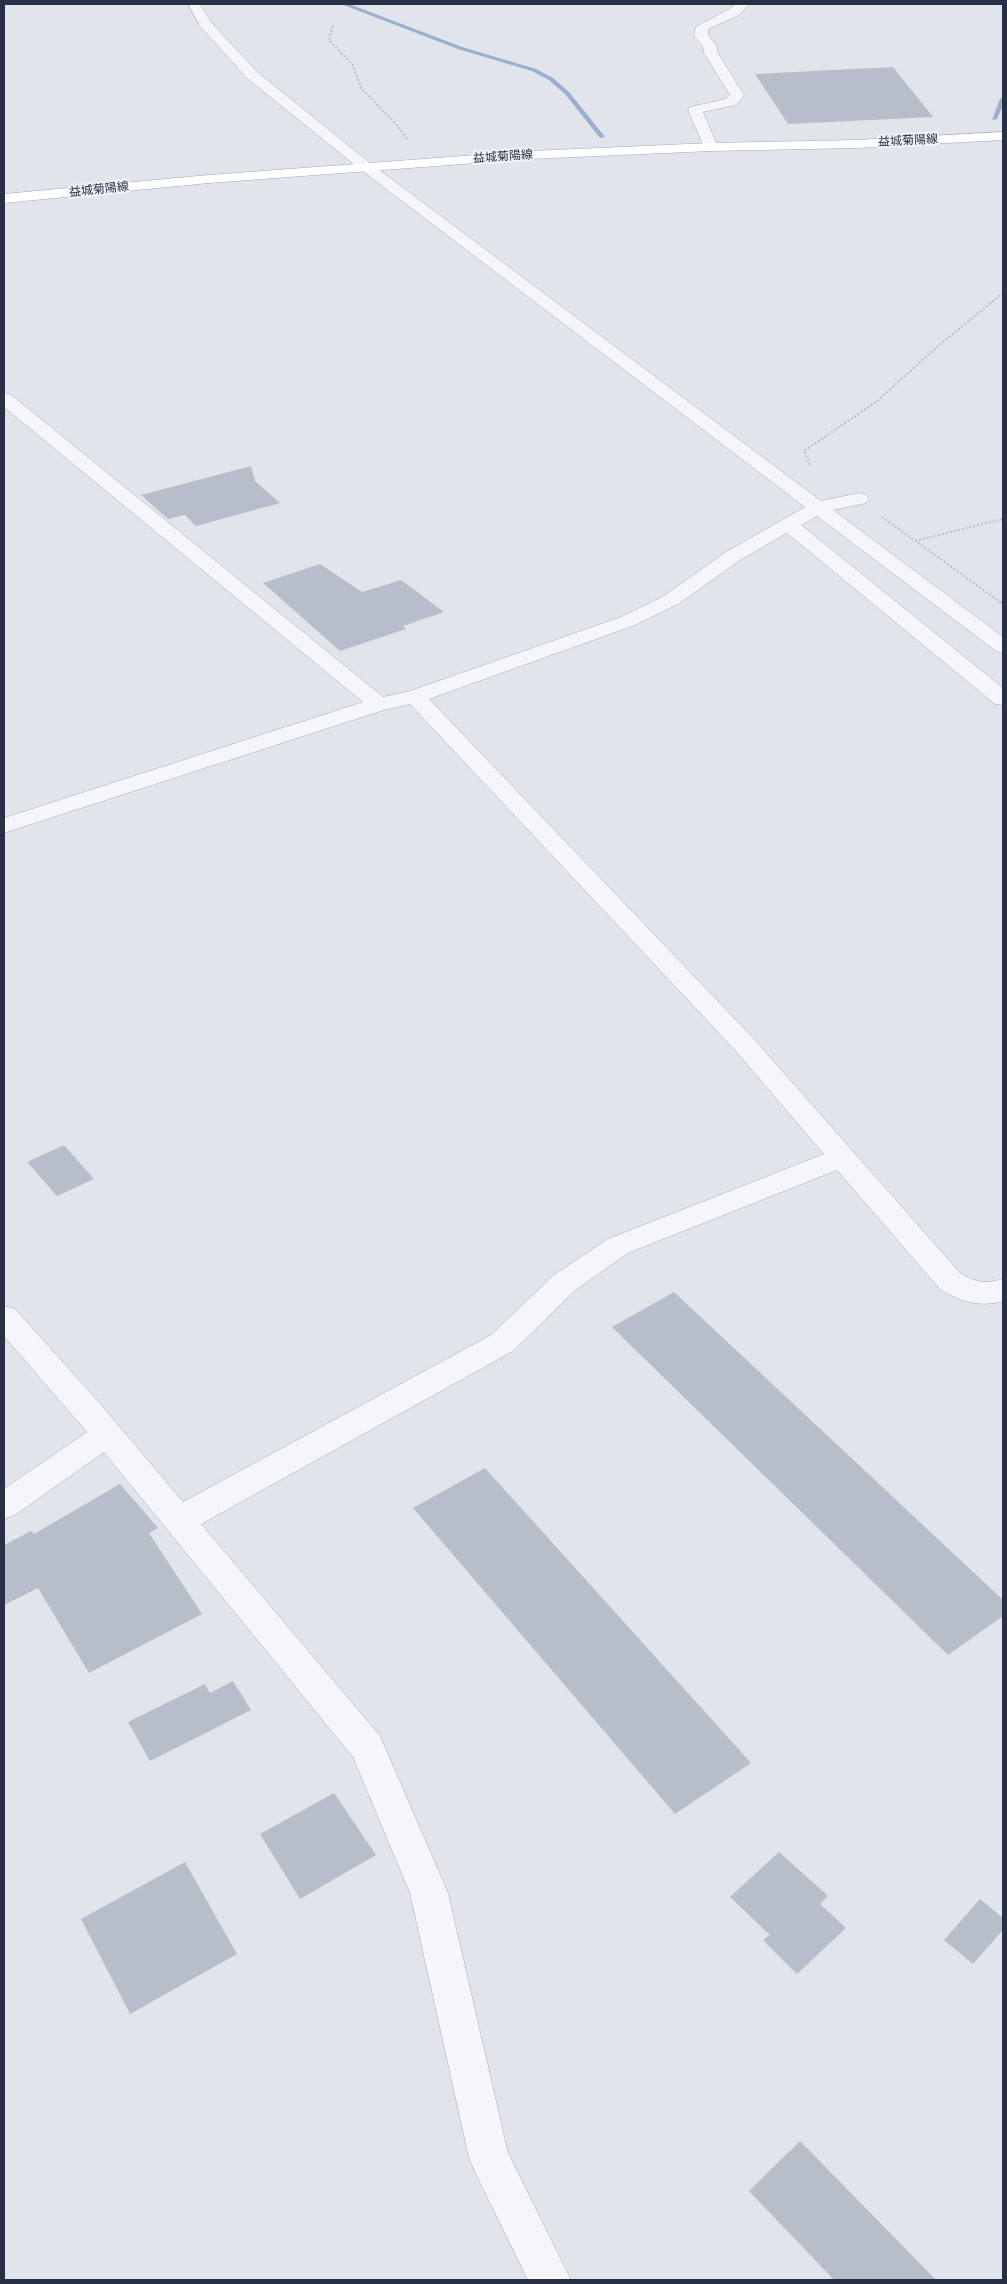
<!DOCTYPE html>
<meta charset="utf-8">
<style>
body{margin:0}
#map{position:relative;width:1007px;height:2284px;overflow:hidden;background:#e1e4eb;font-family:"Archivo Narrow",sans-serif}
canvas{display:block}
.frame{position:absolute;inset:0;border:5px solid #283045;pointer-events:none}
</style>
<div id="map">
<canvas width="1007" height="2284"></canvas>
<div class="frame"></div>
</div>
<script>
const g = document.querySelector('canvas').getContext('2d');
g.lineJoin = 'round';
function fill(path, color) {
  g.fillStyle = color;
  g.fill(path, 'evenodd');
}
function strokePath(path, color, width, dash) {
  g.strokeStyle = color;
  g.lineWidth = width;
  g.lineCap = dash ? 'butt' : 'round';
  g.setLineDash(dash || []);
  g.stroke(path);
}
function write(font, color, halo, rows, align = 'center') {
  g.font = font + ' "Archivo Narrow","Noto Sans JP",sans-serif';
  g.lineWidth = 4;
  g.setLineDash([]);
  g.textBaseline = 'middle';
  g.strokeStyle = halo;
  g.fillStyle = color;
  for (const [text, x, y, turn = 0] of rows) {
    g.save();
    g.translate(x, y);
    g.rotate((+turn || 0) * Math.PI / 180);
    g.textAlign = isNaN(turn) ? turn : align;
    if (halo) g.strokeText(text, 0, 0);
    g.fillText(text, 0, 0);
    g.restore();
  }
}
fill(new Path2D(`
 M341 4H349L462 47 536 69 553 78 569 92 605 137 600 138 565 94 549 80 532 71 458 49Z
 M1003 97V105L997 119 992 120 1000 99Z`), '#9aaece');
fill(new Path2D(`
 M893 67 933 117 788 124 755 74Z
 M251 466 255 481 280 503 196 526 185 515 168 519 141 495Z
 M320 564 362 592 401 580 444 612 403 626 406 629 340 651 263 583Z
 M64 1145 94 1179 57 1196 27 1162Z
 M674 1292 1003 1600V1616L948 1655 612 1327Z
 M485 1468 751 1763 675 1814 413 1508Z
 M120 1484 158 1528 149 1533 202 1614 89 1673 38 1588 4 1605V1545L31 1531 34 1534Z
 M233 1681 251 1710 150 1761 128 1722 205 1684 210 1693Z
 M334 1793 376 1855 300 1899 260 1834Z
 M779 1852 828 1896 820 1904 846 1928 797 1974 763 1940 770 1935 730 1897Z
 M185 1862 237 1954 130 2014 81 1919Z
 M980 1899 1003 1918V1930L973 1964 944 1940Z
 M800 2141 936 2280H834L749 2191Z`), '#b8bdca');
const minor = new Path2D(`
 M188 4H200L210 21 257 72 370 163 821 501 859 493 866 495 869 499 866 503 833 510 1003 637V653L996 651 817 516 801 525 1003 688V705L995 704 787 533 740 560 678 604 635 625 429 699 753 1038 960 1273C976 1283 986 1284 1003 1279V1301C980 1308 959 1301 940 1289L837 1170 628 1253 574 1291 513 1351 201 1524 380 1736 448 1893 508 2153 571 2280H528L475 2172 469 2158 410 1893 353 1757 104 1452 15 1515 4 1519V1489L87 1432 4 1336V1306L15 1309 95 1398 183 1502 491 1335 554 1275 608 1239 824 1154 735 1050 410 704 384 710 4 833V818L363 702 4 407V393L10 394 383 697 410 691 621 617 664 596 726 552 805 507 360 169 247 78 200 26Z
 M736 4H749L739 15 708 29V35L716 45 718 53 744 95 736 105 703 112 718 147 711 151 704 147 688 110 690 107 726 99 730 95 704 53 703 46 694 36 696 27 729 9Z`);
const major = new Path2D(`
 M1003 132V140L856 148 711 151 530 159 209 183 4 203V194L209 175 530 151 711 143 856 140Z`);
strokePath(minor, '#a6aab6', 1);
strokePath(major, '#a0a7b8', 1);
strokePath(new Path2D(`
 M333 26 329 40 353 65 361 88 395 123 408 140
 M810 465 804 451 876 402 938 346 1003 293
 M882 517 1003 604
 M915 541 1003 519`), '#bcbfc7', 2, [2, 2]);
strokePath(new Path2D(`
 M1001 602 1003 604`), '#bcbfc7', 2.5, [3, 3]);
fill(minor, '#f5f6f9');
fill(major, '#fff');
write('12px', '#283045', '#f1f4f8', [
 ["益城菊陽線",908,141,-3],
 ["益城菊陽線",503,157,-4],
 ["益城菊陽線",99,190,-6]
]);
</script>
